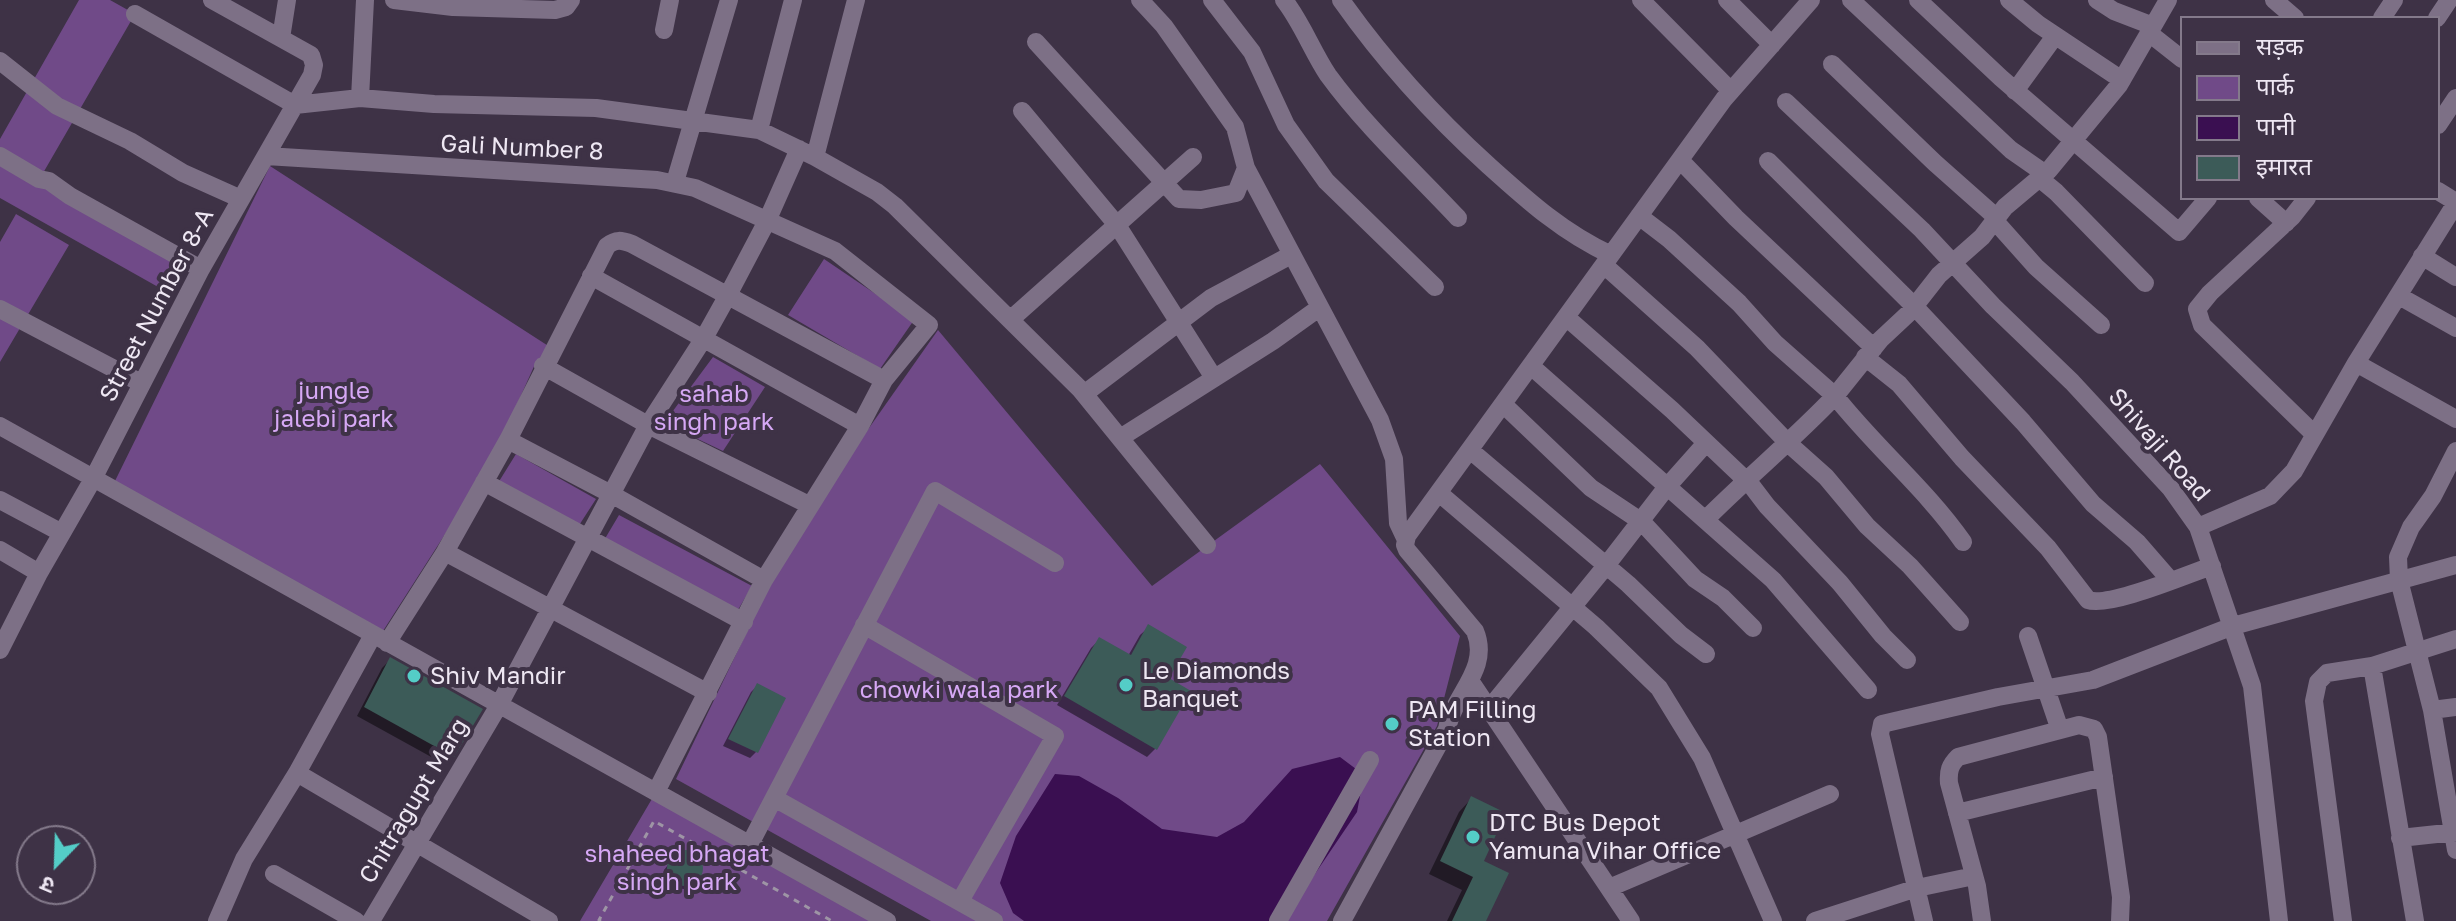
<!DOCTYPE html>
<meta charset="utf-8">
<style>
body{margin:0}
#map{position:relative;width:2456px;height:921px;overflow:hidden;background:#3e3246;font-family:"Golos Text","Noto Sans Devanagari",sans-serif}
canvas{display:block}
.legend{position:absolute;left:2180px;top:16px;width:260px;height:184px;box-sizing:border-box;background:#3e3246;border:2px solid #847a8b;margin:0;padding:10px 14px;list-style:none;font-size:24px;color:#eee7f3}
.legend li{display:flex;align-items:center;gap:16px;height:40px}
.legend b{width:40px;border:2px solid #847a8b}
.north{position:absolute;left:16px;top:825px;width:80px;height:80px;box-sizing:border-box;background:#3e3246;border:2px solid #847a8b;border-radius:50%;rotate:203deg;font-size:22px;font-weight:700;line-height:32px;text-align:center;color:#eee7f3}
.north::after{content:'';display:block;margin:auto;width:28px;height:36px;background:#54cdc7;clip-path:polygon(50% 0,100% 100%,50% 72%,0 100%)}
</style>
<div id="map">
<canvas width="2456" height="921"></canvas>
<ul class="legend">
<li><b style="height:10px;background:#7d7086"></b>सड़क</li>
<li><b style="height:22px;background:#704a88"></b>पार्क</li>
<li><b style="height:22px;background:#3a0f51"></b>पानी</li>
<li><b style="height:22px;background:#3c5b58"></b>इमारत</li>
</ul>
<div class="north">उ</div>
</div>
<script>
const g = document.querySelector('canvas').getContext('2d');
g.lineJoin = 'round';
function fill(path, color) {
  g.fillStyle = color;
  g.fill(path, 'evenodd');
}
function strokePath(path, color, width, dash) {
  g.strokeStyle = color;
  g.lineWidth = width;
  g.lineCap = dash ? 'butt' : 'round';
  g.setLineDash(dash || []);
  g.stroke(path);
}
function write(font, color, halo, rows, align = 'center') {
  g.font = font + ' "Golos Text",sans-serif';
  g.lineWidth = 8;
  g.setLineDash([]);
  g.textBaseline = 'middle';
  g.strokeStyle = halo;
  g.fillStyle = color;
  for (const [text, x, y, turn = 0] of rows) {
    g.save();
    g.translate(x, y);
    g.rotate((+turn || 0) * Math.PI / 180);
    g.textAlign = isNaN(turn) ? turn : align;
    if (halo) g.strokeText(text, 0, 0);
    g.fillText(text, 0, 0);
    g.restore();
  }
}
fill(new Path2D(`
 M79 0H110L135 14 39 180 185 260 167 292 0 198V139Z
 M270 166 553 349 536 362 490 464 383 631 114 483Z
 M16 214 69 245 0 362V242Z
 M824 259 914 320 880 369 788 315Z
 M938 330 1152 586 1320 464 1460 636 1437 726 1327 921H931L676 779 793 536Z
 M713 357 765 387 723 451 664 423Z
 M516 454 596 499 576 530 498 483Z
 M619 515 752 586 735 615 603 542Z
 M656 792 886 921H580Z`), '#704a88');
fill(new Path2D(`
 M1340 757 1364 775 1357 812 1283 921H1024L1013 913 1000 883 1016 836 1055 774 1079 776 1118 798 1162 829 1217 837 1244 822 1292 769Z`), '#3a0f51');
fill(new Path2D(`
 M1149 627 1155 749 1147 757 1057 705 1091 648 1099 640 1128 656 1140 635Z
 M390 660 453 755 444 764 357 716 382 668Z
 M758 685 756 752 750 758 723 746 751 692Z
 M1471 799 1481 862 1484 921H1447L1462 890 1429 874 1459 812Z
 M685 852 690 853 701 864 700 874 684 889 673 888 666 881 664 870 675 856Z`), '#0007');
fill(new Path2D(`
 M1148 624 1187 647 1169 678 1191 691 1157 750 1064 696 1099 637 1131 655Z
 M390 657 483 709 454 757 364 707Z
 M757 683 786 698 758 753 728 739Z
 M1471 796 1506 813 1484 861 1509 873 1486 921H1452L1473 877 1440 861Z
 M667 868a18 18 0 1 1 36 0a18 18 0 1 1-36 0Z`), '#3c5b58');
strokePath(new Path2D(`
 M601 921 599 920 654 821 832 921`), '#9e95a5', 3, [6, 6]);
strokePath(new Path2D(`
 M394 0 453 7 555 10 566 7 571 0
 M1140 0 1164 26 1235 127 1246 168
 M1212 0 1252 52 1286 125 1326 181 1435 287
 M1284 0C1302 23 1312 51 1328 75 1366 127 1414 171 1458 218
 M1341 0C1384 61 1433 115 1488 165 1528 201 1562 232 1611 255
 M1641 0 1731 91
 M1727 0 1772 45
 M1851 0 2011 150 2044 173
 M1918 0 2001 78 2179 232 2208 198
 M2009 0 2038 24 2122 80
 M2097 0 2114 11 2153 26
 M2274 0 2295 18
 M135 14 295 105 360 98 434 104 596 108 759 130 815 157 877 192 895 206 1080 389 1207 545
 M2382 18 2394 0
 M2437 18 2449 0
 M664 30 670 0
 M2149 33 2182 59
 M281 38 287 0
 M1036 42 1179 199 1201 200 1236 193 1246 168 1380 420 1394 459 1398 523 1406 540
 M0 61 57 106 130 141 183 173 241 199
 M1832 64 1935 163 1997 218
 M2015 91 2055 36
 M360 98 365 0
 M1786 102 1922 230 1993 306 2072 382 2171 489 2198 527 2270 496 2294 471 2356 363 2456 203
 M1022 111 1117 225 1214 378
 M2438 125 2456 98
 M759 130 793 0
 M0 156 39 179 49 181 70 196 201 269
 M266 156 657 180 695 188 835 251 929 325 884 380
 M815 157 856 0
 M1680 160 1736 218 1874 348
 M1768 161 1915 307 2023 422 2093 504 2137 542 2170 580
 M2039 178 2056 192 2145 283
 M675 182 729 0
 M2438 191 2456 202
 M2258 198 2286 223
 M2307 198 2292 217 2210 293 2197 309 2202 325 2314 434
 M1639 216 1669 239 1739 303 1775 343 1835 396 1880 340 1910 312 1939 275 1982 237 2005 207 2049 170 2119 85 2168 0
 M1995 221 2036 267 2101 325
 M2422 256 2456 277
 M1604 265 1697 348 1789 444 1826 477 1867 526 1910 566 1960 622
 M591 276 860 426
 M2399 296 2456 328
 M0 309 141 383
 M1566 317 1672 410 1751 485 1767 506 1840 583 1883 636 1907 660
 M1010 320 1193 157
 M1865 357 1899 384 1962 458 2048 548 2088 600C2109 608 2188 574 2212 566
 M2356 363 2456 419
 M543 366 648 425 809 505
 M1531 366 1773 580 1868 690
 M1084 394 1211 298 1291 255
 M1503 404 1591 488 1642 522 1695 579 1723 598 1753 628
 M0 426 887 921
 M1120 438 1273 341 1319 308
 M1470 450 1628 584 1681 635 1706 654
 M2456 451 2433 496 2411 527 2398 557 2399 580 2432 710 2456 850
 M484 482 744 622
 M1439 493 1596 627 1659 688 1702 758 1773 921
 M0 500 62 533
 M1706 519C1748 477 1794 439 1835 396 1875 447 1926 489 1963 542
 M2198 527 2252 686 2279 921
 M0 550 39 573
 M445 552 708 693
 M864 625 1055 736 960 901
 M2028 636 2060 730
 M387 643 445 552 508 440 607 246C616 239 621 240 632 244L884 380 860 426 764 580 611 494 508 440
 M0 650 39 573 93 479 201 269 312 75 314 65 311 55 212 0
 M2372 666 2415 921
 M1471 682 1631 921
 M1489 709 1605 567 1666 488 1706 443
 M2432 710 2456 707
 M297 773 549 921
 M656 792 764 580
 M1957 813 2104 777
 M2400 838 2456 832
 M750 844 774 798
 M274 874 356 921
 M1609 888 1830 794
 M217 921 244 859 297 773 373 635
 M371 921 499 705 648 425 704 338 728 295 767 221 799 149
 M994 921 774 798 935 491 1055 563
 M1278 921 1370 760
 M1342 921 1447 729C1453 695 1491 669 1475 631L1407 550 1405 545 1407 536 1724 99 1811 0
 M1815 921 1917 888 1974 876
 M1924 921 1880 734 1882 724 1998 697 2093 680 2233 626 2456 565
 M1982 921 1977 886 1949 783C1948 771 1950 765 1958 757L2079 725 2094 729 2098 737 2121 897 2120 921
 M2343 921 2314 701 2318 682 2327 673 2372 666 2456 639`), '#7d7086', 18);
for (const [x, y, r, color] of [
 [414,676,8,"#54cdc7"],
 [1126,685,8,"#54cdc7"],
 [1392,724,8,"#54cdc7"],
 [1473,837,8,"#54cdc7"]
]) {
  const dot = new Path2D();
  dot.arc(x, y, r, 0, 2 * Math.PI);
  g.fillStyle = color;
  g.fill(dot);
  strokePath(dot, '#3e3246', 3);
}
write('24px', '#eee7f3', '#3e3246', [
 ["Gali Number 8",522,148,3],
 ["Street Number 8-A",157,305,-62],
 ["Shivaji Road",2159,445,49],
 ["Chitragupt Marg",414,801,-59]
]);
write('24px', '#d6a8f5', '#3e3246', [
 ["jungle",334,391],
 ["jalebi park",334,419],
 ["sahab",714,394],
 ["singh park",714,422],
 ["chowki wala park",959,690],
 ["shaheed bhagat",677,854],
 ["singh park",677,882]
]);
write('24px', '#eee7f3', '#3e3246', [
 ["Le Diamonds",1142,671],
 ["Banquet",1142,699],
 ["Shiv Mandir",430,676],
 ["PAM Filling",1408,710],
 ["Station",1408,738],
 ["DTC Bus Depot",1489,823],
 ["Yamuna Vihar Office",1489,851]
], 'left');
</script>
